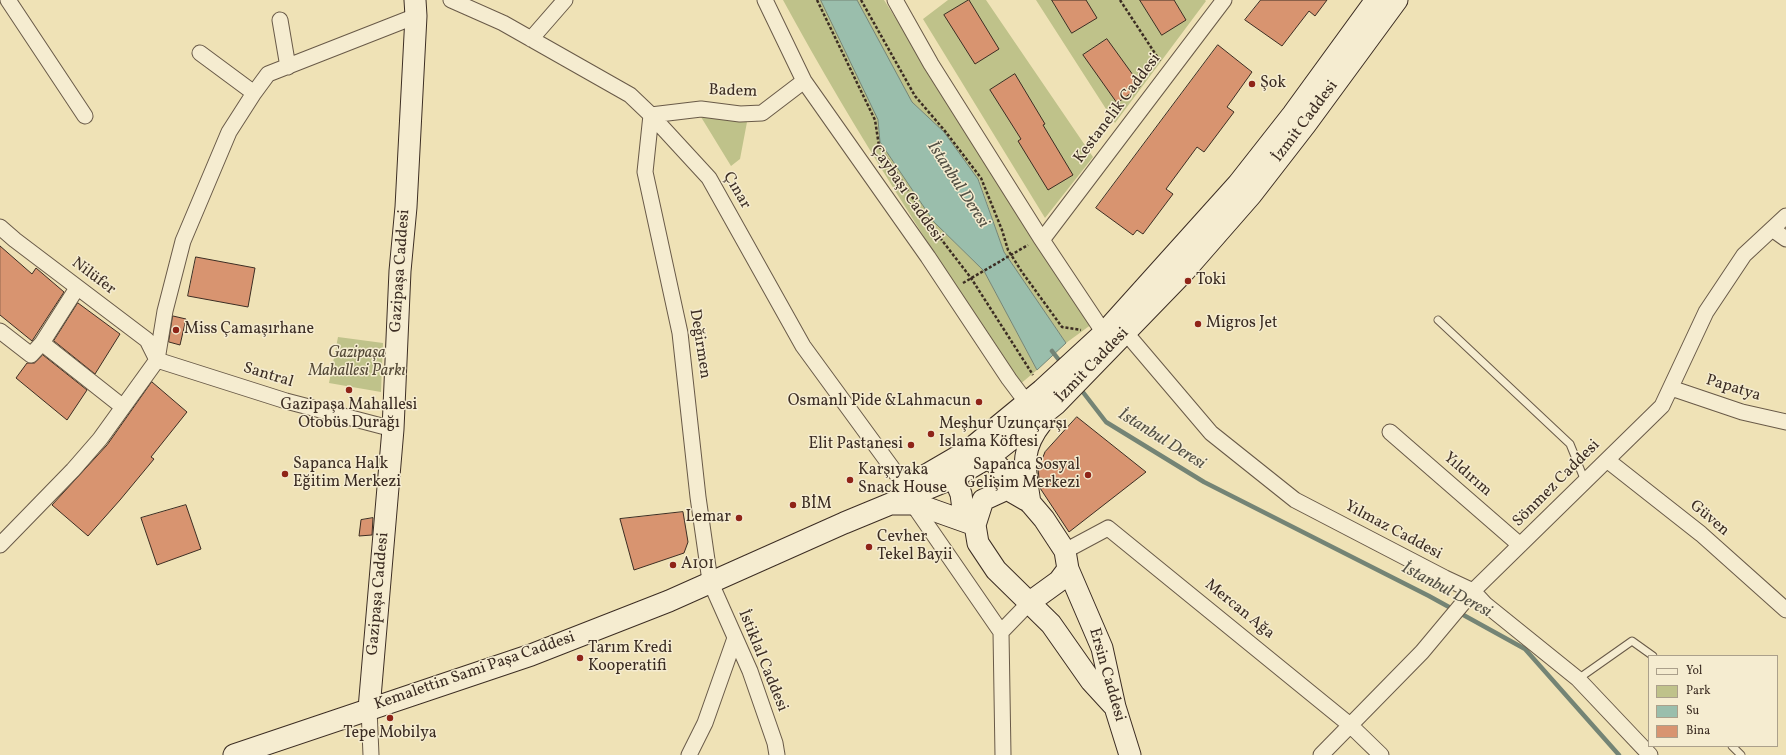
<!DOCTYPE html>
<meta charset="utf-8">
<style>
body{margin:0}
#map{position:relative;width:1786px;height:755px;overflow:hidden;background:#efe2b6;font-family:Vollkorn,serif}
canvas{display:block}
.legend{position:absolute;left:1648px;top:655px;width:130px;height:92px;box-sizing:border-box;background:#f5ecd0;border:1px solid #aba08b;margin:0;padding:5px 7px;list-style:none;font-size:12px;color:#3c2d23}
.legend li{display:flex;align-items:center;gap:8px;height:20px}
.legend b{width:20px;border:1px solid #aba08b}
</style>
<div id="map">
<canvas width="1786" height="755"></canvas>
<ul class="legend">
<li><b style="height:5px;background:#f5ecd0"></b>Yol</li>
<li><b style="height:11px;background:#bfc28a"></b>Park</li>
<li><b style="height:11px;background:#9abeac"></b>Su</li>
<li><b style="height:11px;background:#d89470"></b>Bina</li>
</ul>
</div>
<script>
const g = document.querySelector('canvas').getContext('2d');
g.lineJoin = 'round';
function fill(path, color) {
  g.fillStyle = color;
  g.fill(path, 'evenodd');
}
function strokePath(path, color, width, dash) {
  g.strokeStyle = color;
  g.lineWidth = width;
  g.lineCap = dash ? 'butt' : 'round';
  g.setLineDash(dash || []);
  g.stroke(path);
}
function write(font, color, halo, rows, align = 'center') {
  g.font = font + ' Vollkorn,serif';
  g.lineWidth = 3;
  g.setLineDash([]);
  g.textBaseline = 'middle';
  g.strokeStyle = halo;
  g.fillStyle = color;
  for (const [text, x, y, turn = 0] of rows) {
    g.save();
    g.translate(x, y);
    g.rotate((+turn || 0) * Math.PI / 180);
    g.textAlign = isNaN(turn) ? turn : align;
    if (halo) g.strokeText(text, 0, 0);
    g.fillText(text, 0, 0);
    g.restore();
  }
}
fill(new Path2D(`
 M783 0H821L878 120 880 142 934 222 984 271 1037 370 1019 385C938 258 855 133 783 0Z
 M857 0H884L1092 324 1066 343 1004 252 979 180 944 132 912 102Z
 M948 0H986L1093 157 1045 218 923 19Z
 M1036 0H1205L1206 1 1115 123Z
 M701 117 747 122 740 159 731 166Z
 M338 337 383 343 381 392 329 383Z`), '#bfc28a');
const water = new Path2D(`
 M821 0H857L912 102 944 132 978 179 1004 252 1066 343 1037 370 984 271 934 222 880 142 878 120Z`);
fill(water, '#9abeac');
strokePath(water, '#748475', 1);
strokePath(new Path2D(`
 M1052 351 1062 364
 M1079 387 1106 422 1204 482 1429 596 1525 649 1619 755`), '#748475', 4.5);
const building = new Path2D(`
 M969 0 999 49 975 64 944 15Z
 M1052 0H1086L1097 18 1072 33Z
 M1140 0H1174L1186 20 1162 35Z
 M1261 0H1327L1315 16 1309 11 1282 46 1245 20Z
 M1107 39 1141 86 1117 103 1083 55Z
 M1218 45 1252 72 1227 107 1234 112 1204 152 1197 147 1166 189 1173 194 1143 234 1137 230 1133 235 1096 208Z
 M1015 74 1045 124 1043 125 1073 175 1048 190 1018 141 1021 139 990 90Z
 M0 246 32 274 36 268 64 292 32 341 0 315Z
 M196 257 255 268 248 307 188 296Z
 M78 303 120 334 95 374 54 341Z
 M173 316 186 319 180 345 169 342Z
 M43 355 87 390 67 420 16 378 27 363H34Z
 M152 382 187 412 151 457 154 459 120 500 88 536 52 505 107 445Z
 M1077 417 1146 472 1069 532 1040 488 1038 469 1045 452Z
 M186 505 201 549 157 565 141 518Z
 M683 512 688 542 684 553 634 570 620 519Z
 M373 518 372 535 359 536 361 520Z`);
fill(building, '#d89470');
strokePath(building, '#3c2d23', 1);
const lane = new Path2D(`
 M1438 320 1570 444 1585 481
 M1578 679 1632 641 1653 656
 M1732 746 1741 755`);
const street = new Path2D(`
 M8 0 85 116
 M451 0 503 23 630 95 651 115 709 178 803 346 906 487
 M765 0 804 81 928 257 1009 379 1027 403
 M895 0 931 64 1040 237 1104 333
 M280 20 288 67
 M531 39 565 0
 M200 53 254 93
 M651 115 645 172 680 333 698 497 710 581 750 671 775 743 777 755
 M651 115 701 109 740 114 762 113 804 81
 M0 227 15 240 147 340 157 360
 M1772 229 1786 239
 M1042 240 1224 0
 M0 331 31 355 42 343 123 407
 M1126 333 1211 433 1295 500 1445 578 1473 591 1485 604 1578 679 1650 755
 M42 343 77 288
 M157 360 286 401 393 429
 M1671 388 1742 412 1786 422
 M1390 432 1520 545
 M1607 460 1701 534 1786 610
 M912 503 1001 632
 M0 545 73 470 100 439 157 360 165 311 183 241 229 132 254 93 268 74 416 16
 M1065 551 1108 528 1350 725 1381 755
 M369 709 371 755
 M689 755 705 723 735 638
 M1003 755 1001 632 1030 602
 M1321 755 1422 652 1473 591 1662 406 1706 312 1744 255 1786 216`);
const secondary = new Path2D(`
 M977 453 989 457 1003 471 1044 519 1065 551 1068 569 1102 648 1115 707 1130 755
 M949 465 961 494 963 509 975 525
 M914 482 969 450 1042 390 1104 333 1238 184 1293 114 1376 0
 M1026 500 1007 489 983 500 975 525 978 543 996 570 1051 624 1091 681 1113 705
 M1030 503C1025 469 1019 451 1042 422
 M894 504H916L975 525
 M1030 602 1059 581 1068 569
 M369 709 393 429 400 271 406 207 416 16 415 0
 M234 755 531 655 669 601 844 523 953 478 989 457 1056 404 1182 274 1251 195 1306 124 1397 0`);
strokePath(lane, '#695a48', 9);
strokePath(street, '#695a48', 17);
strokePath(secondary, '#3c2d23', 23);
strokePath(new Path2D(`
 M817 0 875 120 879 146 931 226 971 278 1033 375
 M861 0 915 96 945 131 981 178 1002 230 1008 250 1022 272 1062 327 1081 330
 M1120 0 1160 61
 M963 283 1028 245`), '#3c2d23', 2.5, [3, 2]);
strokePath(lane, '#f5ecd0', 7);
strokePath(street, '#f5ecd0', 15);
strokePath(secondary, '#f5ecd0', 21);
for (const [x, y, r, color] of [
 [1252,84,4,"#8f2418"],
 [1188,281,4,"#8f2418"],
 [1198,324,4,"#8f2418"],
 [176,330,4,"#8f2418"],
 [349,390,4,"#8f2418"],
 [979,402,4,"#8f2418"],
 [931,434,4,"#8f2418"],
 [911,445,4,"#8f2418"],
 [285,474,4,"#8f2418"],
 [1088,475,4,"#8f2418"],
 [850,480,4,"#8f2418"],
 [793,505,4,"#8f2418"],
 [739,518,4,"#8f2418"],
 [869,547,4,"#8f2418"],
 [673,565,4,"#8f2418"],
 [580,658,4,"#8f2418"],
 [390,718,4,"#8f2418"]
]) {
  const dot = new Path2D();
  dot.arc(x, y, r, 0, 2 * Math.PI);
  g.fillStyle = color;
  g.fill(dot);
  strokePath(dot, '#f5ecd0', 1.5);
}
write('16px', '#3c2d23', '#f5ecd0', [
 ["Şok",1260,84],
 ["Toki",1196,281],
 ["Migros Jet",1206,324],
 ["Miss Çamaşırhane",184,330],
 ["Osmanlı Pide &Lahmacun",971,402,"right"],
 ["Gazipaşa Mahallesi",349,406,"center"],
 ["Otobüs Durağı",349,424,"center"],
 ["Meşhur Uzunçarşı",939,425],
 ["Islama Köftesi",939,443],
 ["Elit Pastanesi",903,445,"right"],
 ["Sapanca Halk",293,465],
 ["Eğitim Merkezi",293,483],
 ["Sapanca Sosyal",1080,466,"right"],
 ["Gelişim Merkezi",1080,484,"right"],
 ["Karşıyaka",858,471],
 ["Snack House",858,489],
 ["BİM",801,505],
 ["Lemar",731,518,"right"],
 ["Cevher",877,538],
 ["Tekel Bayii",877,556],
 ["A101",681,565],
 ["Tarım Kredi",588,649],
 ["Kooperatifi",588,667],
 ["Tepe Mobilya",390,734,"center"]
], 'left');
write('16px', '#3c2d23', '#f5ecd0', [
 ["Badem",733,92,2],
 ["Kestanelik Caddesi",1118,109,-53],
 ["İzmit Caddesi",1306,122,-53],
 ["Çınar",736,191,60],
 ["Çaybaşı Caddesi",906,194,55],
 ["Gazipaşa Caddesi",401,271,-86],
 ["Nilüfer",93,277,37],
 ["Değirmen",699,344,81],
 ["İzmit Caddesi",1093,366,-46],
 ["Santral",268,376,17],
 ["Papatya",1733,389,17],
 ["Yıldırım",1467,475,41],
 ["Sönmez Caddesi",1557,484,-45],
 ["Güven",1709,519,40],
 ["Yılmaz Caddesi",1393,531,28],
 ["Gazipaşa Caddesi",379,594,-85],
 ["Mercan Ağa",1239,610,39],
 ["İstiklal Caddesi",762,661,68],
 ["Kemalettin Sami Paşa Caddesi",475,672,-19],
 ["Ersin Caddesi",1106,675,74]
]);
write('italic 16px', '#564b38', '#f5ecd0', [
 ["Gazipaşa",357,354],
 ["Mahallesi Parkı",357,372]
]);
write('italic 17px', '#545145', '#f5ecd0', [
 ["İstanbul Deresi",957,185,57],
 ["İstanbul Deresi",1161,440,32],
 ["İstanbul Deresi",1446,591,28]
]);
</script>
